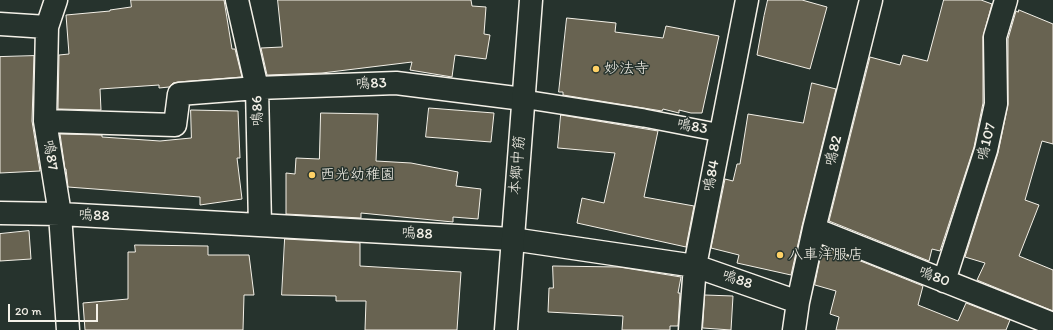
<!DOCTYPE html>
<meta charset="utf-8">
<style>
body{margin:0}
#map{position:relative;width:1053px;height:330px;overflow:hidden;background:#26332d;font-family:Itim,sans-serif}
canvas{display:block}
.scale{position:absolute;left:8px;top:304px;width:90px;height:18px;box-sizing:border-box;border:2px solid #f4f1e8;border-top:0;padding-left:5px;font-size:12px;line-height:14px;white-space:nowrap;color:#f4f1e8;-webkit-text-stroke:3px #26332d;paint-order:stroke}
</style>
<div id="map">
<canvas width="1053" height="330"></canvas>
<div class="scale">20 m</div>
</div>
<script>
const g = document.querySelector('canvas').getContext('2d');
g.lineJoin = 'round';
function fill(path, color) {
  g.fillStyle = color;
  g.fill(path, 'evenodd');
}
function strokePath(path, color, width, dash) {
  g.strokeStyle = color;
  g.lineWidth = width;
  g.lineCap = dash ? 'butt' : 'round';
  g.setLineDash(dash || []);
  g.stroke(path);
}
function write(font, color, halo, rows, align = 'center') {
  g.font = font + ' Itim,"Klee One",sans-serif';
  g.lineWidth = 3;
  g.setLineDash([]);
  g.textBaseline = 'middle';
  g.strokeStyle = halo;
  g.fillStyle = color;
  for (const [text, x, y, turn = 0] of rows) {
    g.save();
    g.translate(x, y);
    g.rotate((+turn || 0) * Math.PI / 180);
    g.textAlign = isNaN(turn) ? turn : align;
    if (halo) g.strokeText(text, 0, 0);
    g.fillText(text, 0, 0);
    g.restore();
  }
}
const building = new Path2D(`
 M131 0H224L232 49H235L242 77 178 82 173 83 169 87 159 88V85L100 89 101 110 58 109 59 55 69 54 66 15 110 11V10L131 7Z
 M278 0H471L472 6 486 7 484 34 490 35 486 59 455 55 452 77 410 70 412 62 322 73 267 75 261 48 282 47Z
 M768 0H802L827 7 810 69 757 55 764 16Z
 M944 0H981L992 4 983 37V103L974 147 940 251 932 249 929 261 829 221 870 57 900 65 903 55 927 61Z
 M1019 10 1053 24V144L1042 141 1025 200 1039 205 1019 256 1053 270V311L977 280 985 263 965 257 998 153 1008 104V39L1016 11 1018 12Z
 M567 18 616 23 615 32 663 38 666 26 719 36 702 113H691L679 110V113L663 109 662 111 563 95V92H559Z
 M34 56 32 121 40 171 0 173V57Z
 M812 83 836 89 802 226 791 275 737 263 739 255 711 248 725 179 733 181 737 164H740L748 114 803 123Z
 M429 108 494 113 491 142 426 137Z
 M191 110 238 111 240 158H237L242 199 200 205V197L68 187 66 169H65L60 134 102 135V137L160 141 191 138Z
 M321 113 378 114 376 161 411 163 458 172 456 186 481 189 478 219 453 217V222L361 213V218L286 214V173L295 174 296 158 319 159Z
 M561 115 658 131 644 197 694 206 686 247 577 223 582 198 604 203 615 153 558 148Z
 M29 231 31 259 0 261V234Z
 M285 239 360 243V266L461 272 457 330H365L366 301H336V296L282 295Z
 M135 245 208 246V255H249L254 295H244L243 330H85L83 303 128 299V252H135Z
 M823 246 923 286 918 305 958 321 966 303 1010 320 1006 330H836L839 317 830 314 836 291 815 285Z
 M553 266 619 267 681 277 678 293H680L678 326H670V330H622L623 316 548 312 549 288H553Z
 M705 295 733 296 731 330 703 328Z`);
fill(building, '#686351');
strokePath(building, '#f4f1e8', 1);
const service = new Path2D(`
 M523 99 644 118 721 133`);
const minor = new Path2D(`
 M56 0 47 27 45 121 60 214 68 330
 M237 0 257 88 260 225
 M0 24 47 27
 M45 121 175 125 179 94 257 88 396 83 523 99
 M0 213 60 214 512 239 695 266 798 302 794 330
 M814 229 1053 324
 M944 281 986 150 996 104 995 37 1006 0
 M798 302 814 229 871 0
 M690 330 695 266 747 0`);
const tertiary = new Path2D(`
 M506 330 531 0`);
strokePath(service, '#f4f1e8', 20);
strokePath(minor, '#f4f1e8', 25);
strokePath(tertiary, '#f4f1e8', 25);
strokePath(service, '#26332d', 17);
strokePath(minor, '#26332d', 22);
strokePath(tertiary, '#26332d', 22);
for (const [x, y, r, color] of [
 [596,69,4,"#ffd166"],
 [312,175,4,"#ffd166"],
 [780,255,4,"#ffd166"]
]) {
  const dot = new Path2D();
  dot.arc(x, y, r, 0, 2 * Math.PI);
  g.fillStyle = color;
  g.fill(dot);
  strokePath(dot, '#26332d', 1.5);
}
write('15px', '#f4f1e8', '#26332d', [
 ["妙法寺",604,69],
 ["西光幼稚園",320,175],
 ["八車洋服店",788,255]
], 'left');
write('15px', '#f4f1e8', '#26332d', [
 ["鳴83",371,84,-2],
 ["鳴86",258,111,-91],
 ["鳴83",692,127,11],
 ["鳴107",987,142,-76],
 ["鳴82",834,151,-76],
 ["鳴87",50,155,81],
 ["本郷中筋",518,165,-85],
 ["鳴84",712,176,-79],
 ["鳴88",94,216,3],
 ["鳴88",417,234,3],
 ["鳴80",934,277,22],
 ["鳴88",737,280,19]
]);
</script>
